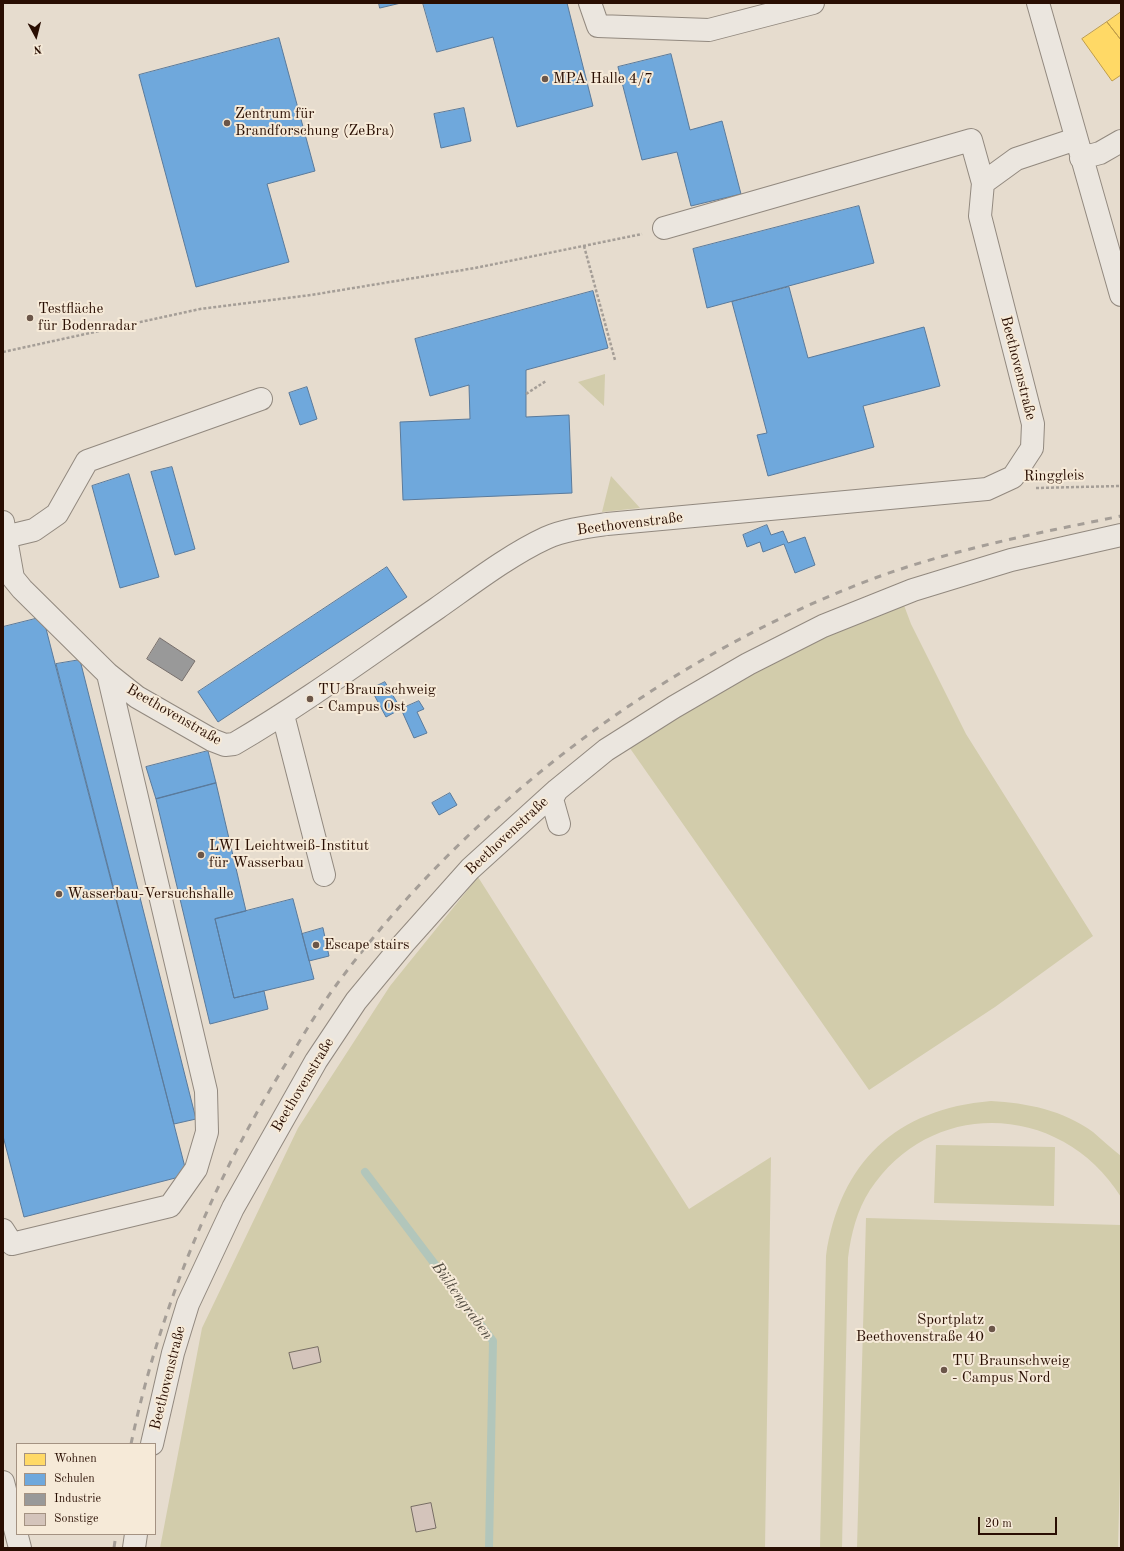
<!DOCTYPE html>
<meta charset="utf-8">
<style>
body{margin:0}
#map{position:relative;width:1124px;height:1551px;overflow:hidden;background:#e6dcce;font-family:"Old Standard TT",serif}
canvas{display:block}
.frame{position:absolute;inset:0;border:4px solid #290e02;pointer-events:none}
.legend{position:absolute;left:16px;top:1443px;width:140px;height:92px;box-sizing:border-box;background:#f6ead8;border:1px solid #a49282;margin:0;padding:5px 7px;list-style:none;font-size:12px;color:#290e02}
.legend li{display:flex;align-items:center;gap:8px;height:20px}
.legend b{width:20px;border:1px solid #a49282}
.north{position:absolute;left:16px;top:16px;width:40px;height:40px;-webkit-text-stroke:3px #f6ead8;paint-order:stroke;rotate:173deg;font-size:11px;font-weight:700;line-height:16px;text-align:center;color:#290e02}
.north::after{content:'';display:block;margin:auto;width:14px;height:18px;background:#290e02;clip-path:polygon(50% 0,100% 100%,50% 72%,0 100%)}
.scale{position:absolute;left:978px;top:1517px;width:79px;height:18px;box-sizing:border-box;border:2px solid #290e02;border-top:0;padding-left:5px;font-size:12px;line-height:14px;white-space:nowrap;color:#290e02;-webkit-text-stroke:3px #f6ead8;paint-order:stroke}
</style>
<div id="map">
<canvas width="1124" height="1551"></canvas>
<div class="frame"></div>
<ul class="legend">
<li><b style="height:11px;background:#ffd966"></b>Wohnen</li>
<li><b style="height:11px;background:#6fa8dc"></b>Schulen</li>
<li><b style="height:11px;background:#999"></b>Industrie</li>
<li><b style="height:11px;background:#d4c4bb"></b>Sonstige</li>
</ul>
<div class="north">N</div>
<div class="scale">20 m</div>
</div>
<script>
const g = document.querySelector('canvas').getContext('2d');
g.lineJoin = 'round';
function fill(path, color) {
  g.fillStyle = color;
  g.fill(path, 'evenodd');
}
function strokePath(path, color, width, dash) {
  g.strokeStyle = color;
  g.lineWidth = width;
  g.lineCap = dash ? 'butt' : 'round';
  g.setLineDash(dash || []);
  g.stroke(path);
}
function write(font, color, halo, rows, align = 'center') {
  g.font = font + ' "Old Standard TT",serif';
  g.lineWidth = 4;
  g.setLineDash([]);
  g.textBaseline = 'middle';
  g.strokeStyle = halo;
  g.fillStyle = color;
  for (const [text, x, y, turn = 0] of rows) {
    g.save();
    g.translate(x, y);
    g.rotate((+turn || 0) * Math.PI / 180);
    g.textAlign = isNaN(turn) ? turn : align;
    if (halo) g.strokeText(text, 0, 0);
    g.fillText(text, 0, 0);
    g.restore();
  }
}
fill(new Path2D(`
 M605 374 604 406 578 382Z
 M611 476 640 508 602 512Z
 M902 600 911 624 966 734 1093 936 995 1007 869 1090 627 744 808 639Z
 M478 877 689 1209 771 1157 765 1548H160L202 1328 298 1128 390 986Z
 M991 1101C1027 1103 1063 1110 1093 1132 1102 1140 1111 1148 1121 1156V1197C1063 1103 932 1096 870 1190 857 1210 851 1234 848 1258L842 1548H820L826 1256C840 1162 896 1109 991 1101Z
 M936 1145 1055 1147 1054 1206 934 1203Z
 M866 1218 1121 1225V1434L1118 1548H857Z`), '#d2ccab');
const homes = new Path2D(`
 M1121 12V40L1107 22Z
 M1107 22 1121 40V75L1112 81 1082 39Z`);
fill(homes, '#ffd966');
strokePath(homes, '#bf9c48', 1);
const schools = new Path2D(`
 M379 3H401L380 8Z
 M423 3H567L593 106 517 127 493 37 437 52Z
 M279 38 315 171 267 184 289 262 196 287 139 75Z
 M671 54 690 130 722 121 741 194 691 206 677 152 642 160 618 67Z
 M464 108 471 141 441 148 434 114Z
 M859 206 874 263 707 308 693 249Z
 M789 287 808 358 924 327 940 386 863 406 874 447 768 476 757 435 767 433 732 302Z
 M593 291 608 348 526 370V417L569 415 572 493 403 500 400 422 470 419 469 385 430 396 415 339Z
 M307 387 317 419 300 425 289 393Z
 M172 467 195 549 175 555 151 472Z
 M129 474 159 577 120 588 92 486Z
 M767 525 771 535 783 531 788 543 805 537 815 565 795 573 784 544 763 552 760 542 747 547 743 535Z
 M387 567 407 597 218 722 198 692Z
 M43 617 187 1175 24 1217 3 1136V627Z
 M80 660 196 1119 174 1124 56 664Z
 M385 682 401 709 386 717 371 689Z
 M419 701 424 709 417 712 427 733 414 738 401 709Z
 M208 751 216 783 156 799 146 767Z
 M216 783 246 911 215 919 234 998 264 991 268 1009 210 1024 156 799Z
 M450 793 457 805 439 815 432 803Z
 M293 899 314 979 234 998 215 919Z
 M323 928 329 956 309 961 302 934Z`);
fill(schools, '#6fa8dc');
strokePath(schools, '#5a7a9b', 1);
const industry = new Path2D(`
 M160 638 195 661 182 681 147 659Z`);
fill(industry, '#999');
strokePath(industry, '#776f6c', 1);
strokePath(new Path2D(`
 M365 1172 493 1341 489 1548`), '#b2c6bb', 8);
const building = new Path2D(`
 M318 1347 321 1362 293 1369 289 1353Z
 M431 1503 436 1528 416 1532 411 1507Z`);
fill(building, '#d4c4bb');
strokePath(building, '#776d65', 1);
const minor = new Path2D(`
 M590 3 598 26 709 30 813 3
 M1038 3 1121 295
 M1081 158 1100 153 1121 141
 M664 228 971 140 983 183
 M3 522 13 578 22 589 108 674 137 697 212 740 225 745 234 744C304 703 369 655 436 609 469 586 509 555 546 538 564 530 587 527 607 524L987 489 1013 477 1032 448 1033 424 980 216 983 183 1016 159 1076 139
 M5 537 34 530 57 514 87 461 261 399
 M283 715 324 875
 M559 824 552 799 557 790 606 750 674 707 748 664 823 626 913 590 1011 560 1121 535
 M3 1230 12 1244 170 1206 196 1169 207 1132 206 1091 108 674
 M152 1444 173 1353 188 1304 233 1208 316 1061 356 1001 404 943 470 869 557 790
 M3 1482 20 1548
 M134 1548 136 1534`);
strokePath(minor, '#92897f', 24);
strokePath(new Path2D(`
 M584 246 615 360
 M3 352 200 309 311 295 475 268 642 234
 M526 394 546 381
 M1036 488 1121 486`), '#a59e97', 2.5, [3, 2]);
strokePath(minor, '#ebe6df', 22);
strokePath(new Path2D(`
 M131 1444C160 1306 215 1176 290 1057 305 1032 320 1007 337 984 470 804 666 656 875 578 954 549 1038 533 1121 516
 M114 1548 116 1534`), '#a59e97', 3, [7, 7]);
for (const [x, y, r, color] of [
 [545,79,4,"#6b5649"],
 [227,123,4,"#6b5649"],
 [30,318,4,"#6b5649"],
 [310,699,4,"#6b5649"],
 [201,855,4,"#6b5649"],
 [59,894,4,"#6b5649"],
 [316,945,4,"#6b5649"],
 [992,1329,4,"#6b5649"],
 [944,1370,4,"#6b5649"]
]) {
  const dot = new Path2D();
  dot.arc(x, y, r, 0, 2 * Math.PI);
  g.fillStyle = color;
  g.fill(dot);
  strokePath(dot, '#f6ead8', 1.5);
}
write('15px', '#290e02', '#f6ead8', [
 ["MPA Halle 4/7",553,79],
 ["Zentrum für",235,114],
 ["Brandforschung (ZeBra)",235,131],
 ["Testfläche",38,309],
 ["für Bodenradar",38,326],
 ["TU Braunschweig",318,690],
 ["- Campus Ost",318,707],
 ["LWI Leichtweiß-Institut",209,846],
 ["für Wasserbau",209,863],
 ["Wasserbau-Versuchshalle",67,894],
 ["Escape stairs",324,945],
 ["Sportplatz",984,1320,"right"],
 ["Beethovenstraße 40",984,1337,"right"],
 ["TU Braunschweig",952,1361],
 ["- Campus Nord",952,1378]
], 'left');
write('15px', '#290e02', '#f6ead8', [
 ["Beethovenstraße",1018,368,76],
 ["Ringgleis",1054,476,-1],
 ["Beethovenstraße",630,524,-7],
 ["Beethovenstraße",174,715,30],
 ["Beethovenstraße",507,836,-43],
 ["Beethovenstraße",303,1085,-59],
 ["Beethovenstraße",168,1378,-76]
]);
write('italic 16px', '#514b40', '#f6ead8', [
 ["Bültengraben",462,1301,54]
]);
</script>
